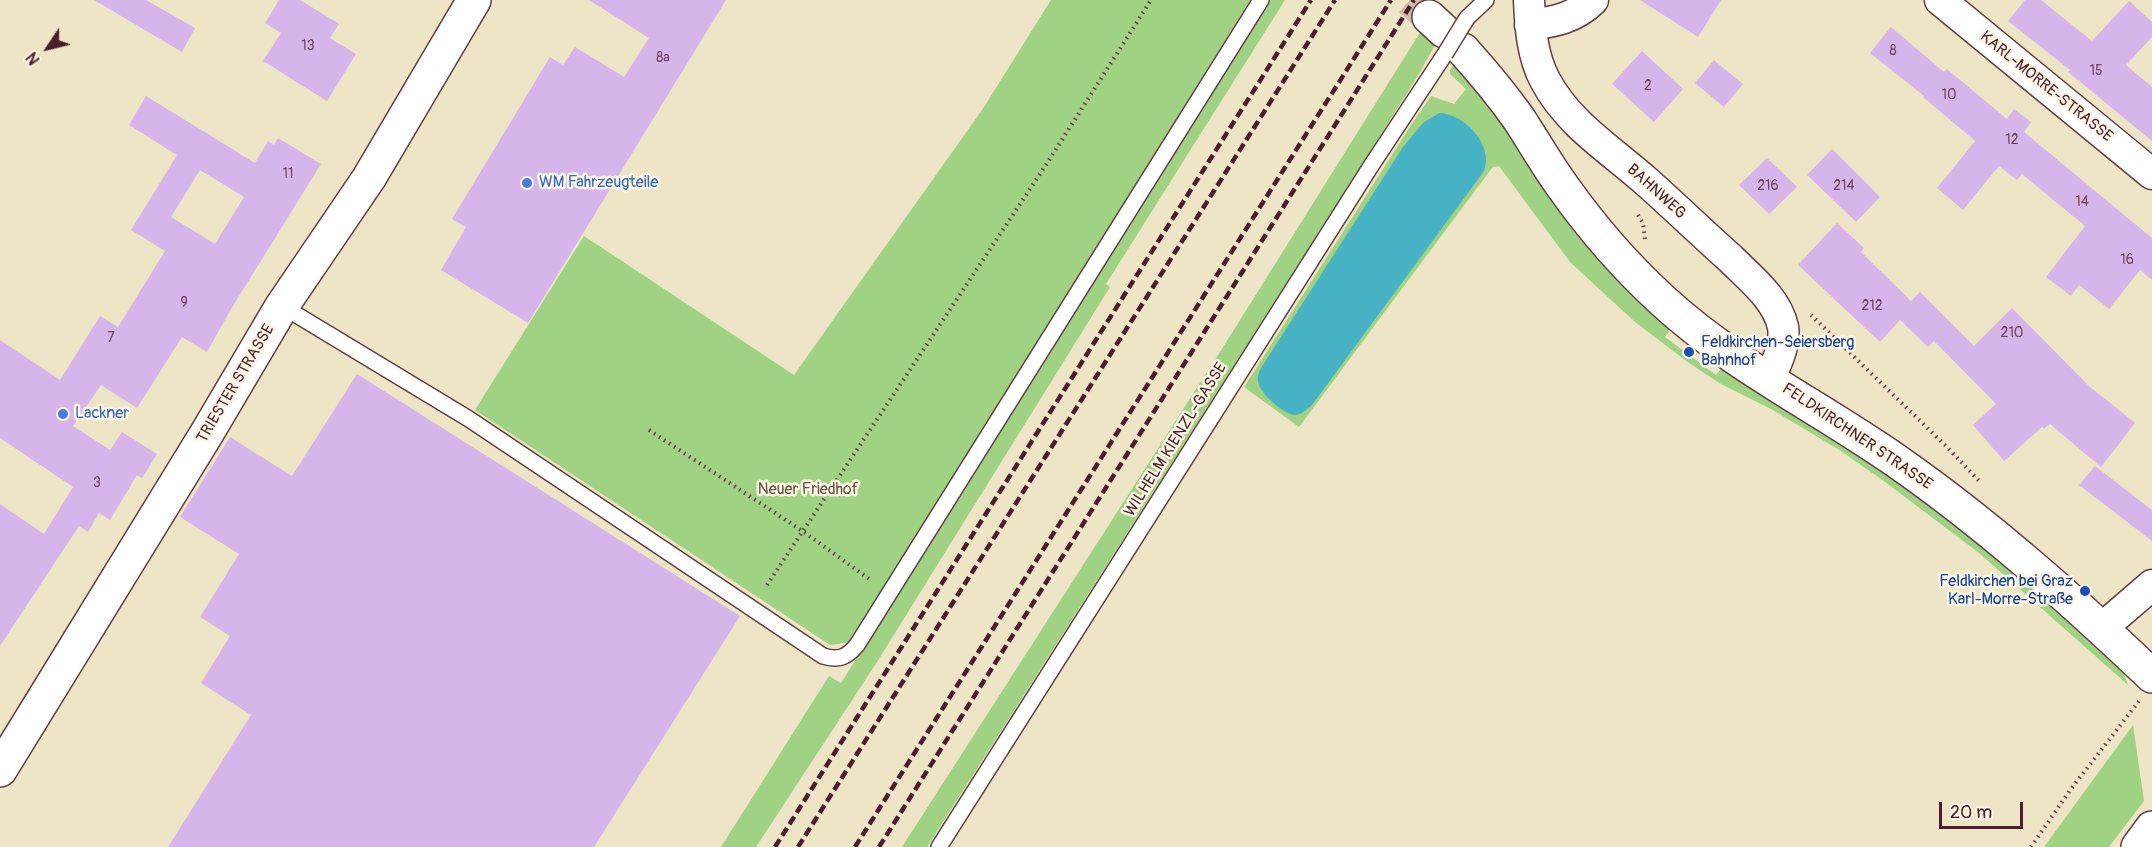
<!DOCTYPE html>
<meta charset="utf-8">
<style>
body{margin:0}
#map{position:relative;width:2152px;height:847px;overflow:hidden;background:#eee5c7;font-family:Pangolin,sans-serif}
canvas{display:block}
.north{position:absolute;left:18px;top:18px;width:60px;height:60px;-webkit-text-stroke:4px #fcf5e5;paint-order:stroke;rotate:235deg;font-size:16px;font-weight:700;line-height:24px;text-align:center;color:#4a1f2b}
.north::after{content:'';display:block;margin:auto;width:21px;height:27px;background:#4a1f2b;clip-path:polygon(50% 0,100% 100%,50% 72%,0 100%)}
.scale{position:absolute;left:1939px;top:802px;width:84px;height:27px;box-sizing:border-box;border:3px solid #4a1f2b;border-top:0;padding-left:8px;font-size:18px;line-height:21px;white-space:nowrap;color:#4a1f2b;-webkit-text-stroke:4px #fcf5e5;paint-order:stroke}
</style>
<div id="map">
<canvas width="2152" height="847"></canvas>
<div class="north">N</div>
<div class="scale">20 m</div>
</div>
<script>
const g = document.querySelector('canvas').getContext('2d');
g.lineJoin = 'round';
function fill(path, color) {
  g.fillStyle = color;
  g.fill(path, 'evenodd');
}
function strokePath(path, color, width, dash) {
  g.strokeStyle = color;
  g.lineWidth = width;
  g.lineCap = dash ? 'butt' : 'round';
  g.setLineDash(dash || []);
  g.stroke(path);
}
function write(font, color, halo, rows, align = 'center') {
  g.font = font + ' Pangolin,sans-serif';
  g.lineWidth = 5;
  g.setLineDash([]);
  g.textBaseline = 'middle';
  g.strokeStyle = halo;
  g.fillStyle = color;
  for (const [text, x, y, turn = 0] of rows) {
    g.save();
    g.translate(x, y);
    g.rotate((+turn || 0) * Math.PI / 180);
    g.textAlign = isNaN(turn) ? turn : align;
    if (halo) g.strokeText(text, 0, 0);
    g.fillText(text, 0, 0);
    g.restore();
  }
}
fill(new Path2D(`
 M1051 0H1250L851 642 830 645 475 410 584 236 794 375 982 110Z
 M1267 0H1285L1106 284 1110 287 877 662 756 847H721L829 676 841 683Z
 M1421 31 1435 45 1419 74 1364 161 927 847H902L1225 344Z
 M1454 64 1671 328 1665 337 1716 375 1723 366C1789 408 1854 449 1917 495 1988 547 2055 604 2118 666L2124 674 2128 685 1979 553 1885 482 1841 451 1771 409 1721 384 1689 363 1635 322 1570 262 1499 166 1493 167 1489 172 1299 427 1244 387 1411 125 1431 96 1454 104 1466 89 1450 74V70Z
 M2133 725 2144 801 2109 847H2044Z`), '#9fd282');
fill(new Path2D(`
 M1439 113C1465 114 1494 145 1484 171L1312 405C1307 409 1302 414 1296 415 1284 415 1259 393 1258 381 1257 376 1259 372 1261 368L1403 147 1423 123Z`), '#46b2c4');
fill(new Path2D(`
 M94 0H146L195 28 182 52Z
 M279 0H300L339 24 330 38 356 54 327 101 263 61 281 33 265 23Z
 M589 0H726L528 323 441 270 466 227 452 219 550 57 563 65 575 47 624 77 649 38Z
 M1640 0H1721L1698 37Z
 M2025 0H2041L2092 41 2129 1 2152 22V37L2126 65 2152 87V141L2068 72 2070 70 2008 21Z
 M1891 27 1944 72 1947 69 2007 119 2014 109 2031 122 2024 132 2152 238V280L2140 270 2109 309 2079 285 2071 296 2046 277 2085 226 2022 174 2017 180 1999 166 1963 210 1937 188 1975 141 1923 97 1924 96 1870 53Z
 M1642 51 1683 89 1654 122 1612 84Z
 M1714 60 1743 84 1724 107 1695 83Z
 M146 96 255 163 268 141 274 145 278 138 321 164 231 309 207 352 182 337 137 408 101 385 73 426 110 450 122 432 157 454 142 478 137 475 110 520 99 513 88 532 79 526 0 646V504L44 534 73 487 0 438V340L60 380 100 316 118 327 165 251 131 230 177 155 129 125ZM200 170 244 197 215 244 171 217Z
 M1832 149 1880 197 1856 222 1807 175Z
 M1767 158 1797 187 1769 214 1739 185Z
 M1837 223 1864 248 1861 252 1911 301 1920 292 1974 346 2012 308 2089 386 2135 423 2101 467 2050 424 2044 429 2042 427 2004 461 1973 425 1996 404 1934 341 1928 347 1900 320 1880 342 1798 265Z
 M357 374 740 616 594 847H168L251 715 201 683 230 636 200 617 239 554 180 517 230 437 292 476Z
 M2095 466 2152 510V541L2079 485Z`), '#d6b5ea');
strokePath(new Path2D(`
 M1410 0 1429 17`), '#cdbda8', 33, [33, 16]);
const service = new Path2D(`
 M1467 18 1486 0
 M282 306 469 419 823 656C839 661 847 657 857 645L1261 0
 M939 847 1371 166 1445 54`);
const minor = new Path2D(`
 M1529 0C1530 26 1532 56 1545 80 1568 124 1611 150 1647 182 1675 207 1703 234 1731 259 1750 278 1777 299 1783 327 1786 345 1776 363 1770 379
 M1940 0 2152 174
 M1530 25C1554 22 1575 18 1593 0
 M2102 628 2152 585`);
const tertiary = new Path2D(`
 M1429 17 1444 31
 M1463 50C1483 72 1502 95 1519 119 1534 142 1547 165 1563 187 1592 228 1625 266 1662 300 1731 364 1819 407 1895 460 1987 524 2071 599 2152 676
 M0 770 207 433 282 306 369 178 474 0`);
const primary = new Path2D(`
 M2138 847 2152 828`);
strokePath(service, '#633d42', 18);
strokePath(minor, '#633d42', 33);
strokePath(tertiary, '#633d42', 36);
strokePath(primary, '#633d42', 36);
strokePath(new Path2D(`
 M1638 215 1643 223 1645 239
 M1811 315 1947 447 1980 482
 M649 430 804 532 872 581
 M767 585 1044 168 1151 0
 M2031 847 2071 789 2139 701`), '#633d42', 4, [1.5, 4.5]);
strokePath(service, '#fff', 15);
strokePath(minor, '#fff', 30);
strokePath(tertiary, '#fff', 33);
strokePath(primary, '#fff', 33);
strokePath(new Path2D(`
 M775 847 1311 0
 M798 847 1335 0
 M855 847 1391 0
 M879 847 1414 0`), '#4a1f2b', 4.5, [9, 4.5]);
const serviceBridge = new Path2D(`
 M1445 54 1467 18`);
strokePath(serviceBridge, '#633d42', 18, []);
strokePath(serviceBridge, '#fff', 15);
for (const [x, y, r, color] of [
 [527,183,6,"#3f7fe0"],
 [1689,352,6,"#1a4fb4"],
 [63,414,6,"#3f7fe0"],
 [2085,591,6,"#1a4fb4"]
]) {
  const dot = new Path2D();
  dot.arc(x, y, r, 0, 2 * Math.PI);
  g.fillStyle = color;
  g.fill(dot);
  strokePath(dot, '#fcf5e5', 2);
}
write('14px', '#6d445b', null, [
 ["13",308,46],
 ["8",1893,51],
 ["8a",663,58],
 ["15",2096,71],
 ["2",1648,86],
 ["10",1949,95],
 ["12",2012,140],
 ["11",288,174],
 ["216",1768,186],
 ["214",1844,186],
 ["14",2082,202],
 ["16",2127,260],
 ["9",184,303],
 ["212",1872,306],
 ["210",2012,333],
 ["7",111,338],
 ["3",97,483]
]);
write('16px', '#4a1f2b', '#fcf5e5', [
 ["KARL-MORRE-STRASSE",2046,87,39],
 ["BAHNWEG",1656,192,42],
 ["TRIESTER STRASSE",236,384,-59],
 ["FELDKIRCHNER STRASSE",1857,437,34],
 ["WILHELM KIENZL-GASSE",1176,440,-58]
]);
write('16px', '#366cbe', '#fcf5e5', [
 ["WM Fahrzeugteile",539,183],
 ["Lackner",75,414]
], 'left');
write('16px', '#164399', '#fcf5e5', [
 ["Feldkirchen-Seiersberg",1701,343],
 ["Bahnhof",1701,361],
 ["Feldkirchen bei Graz",2073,582,"right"],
 ["Karl-Morre-Straße",2073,600,"right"]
], 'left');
write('16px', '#645545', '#fcf5e5', [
 ["Neuer Friedhof",808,490]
]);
</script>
